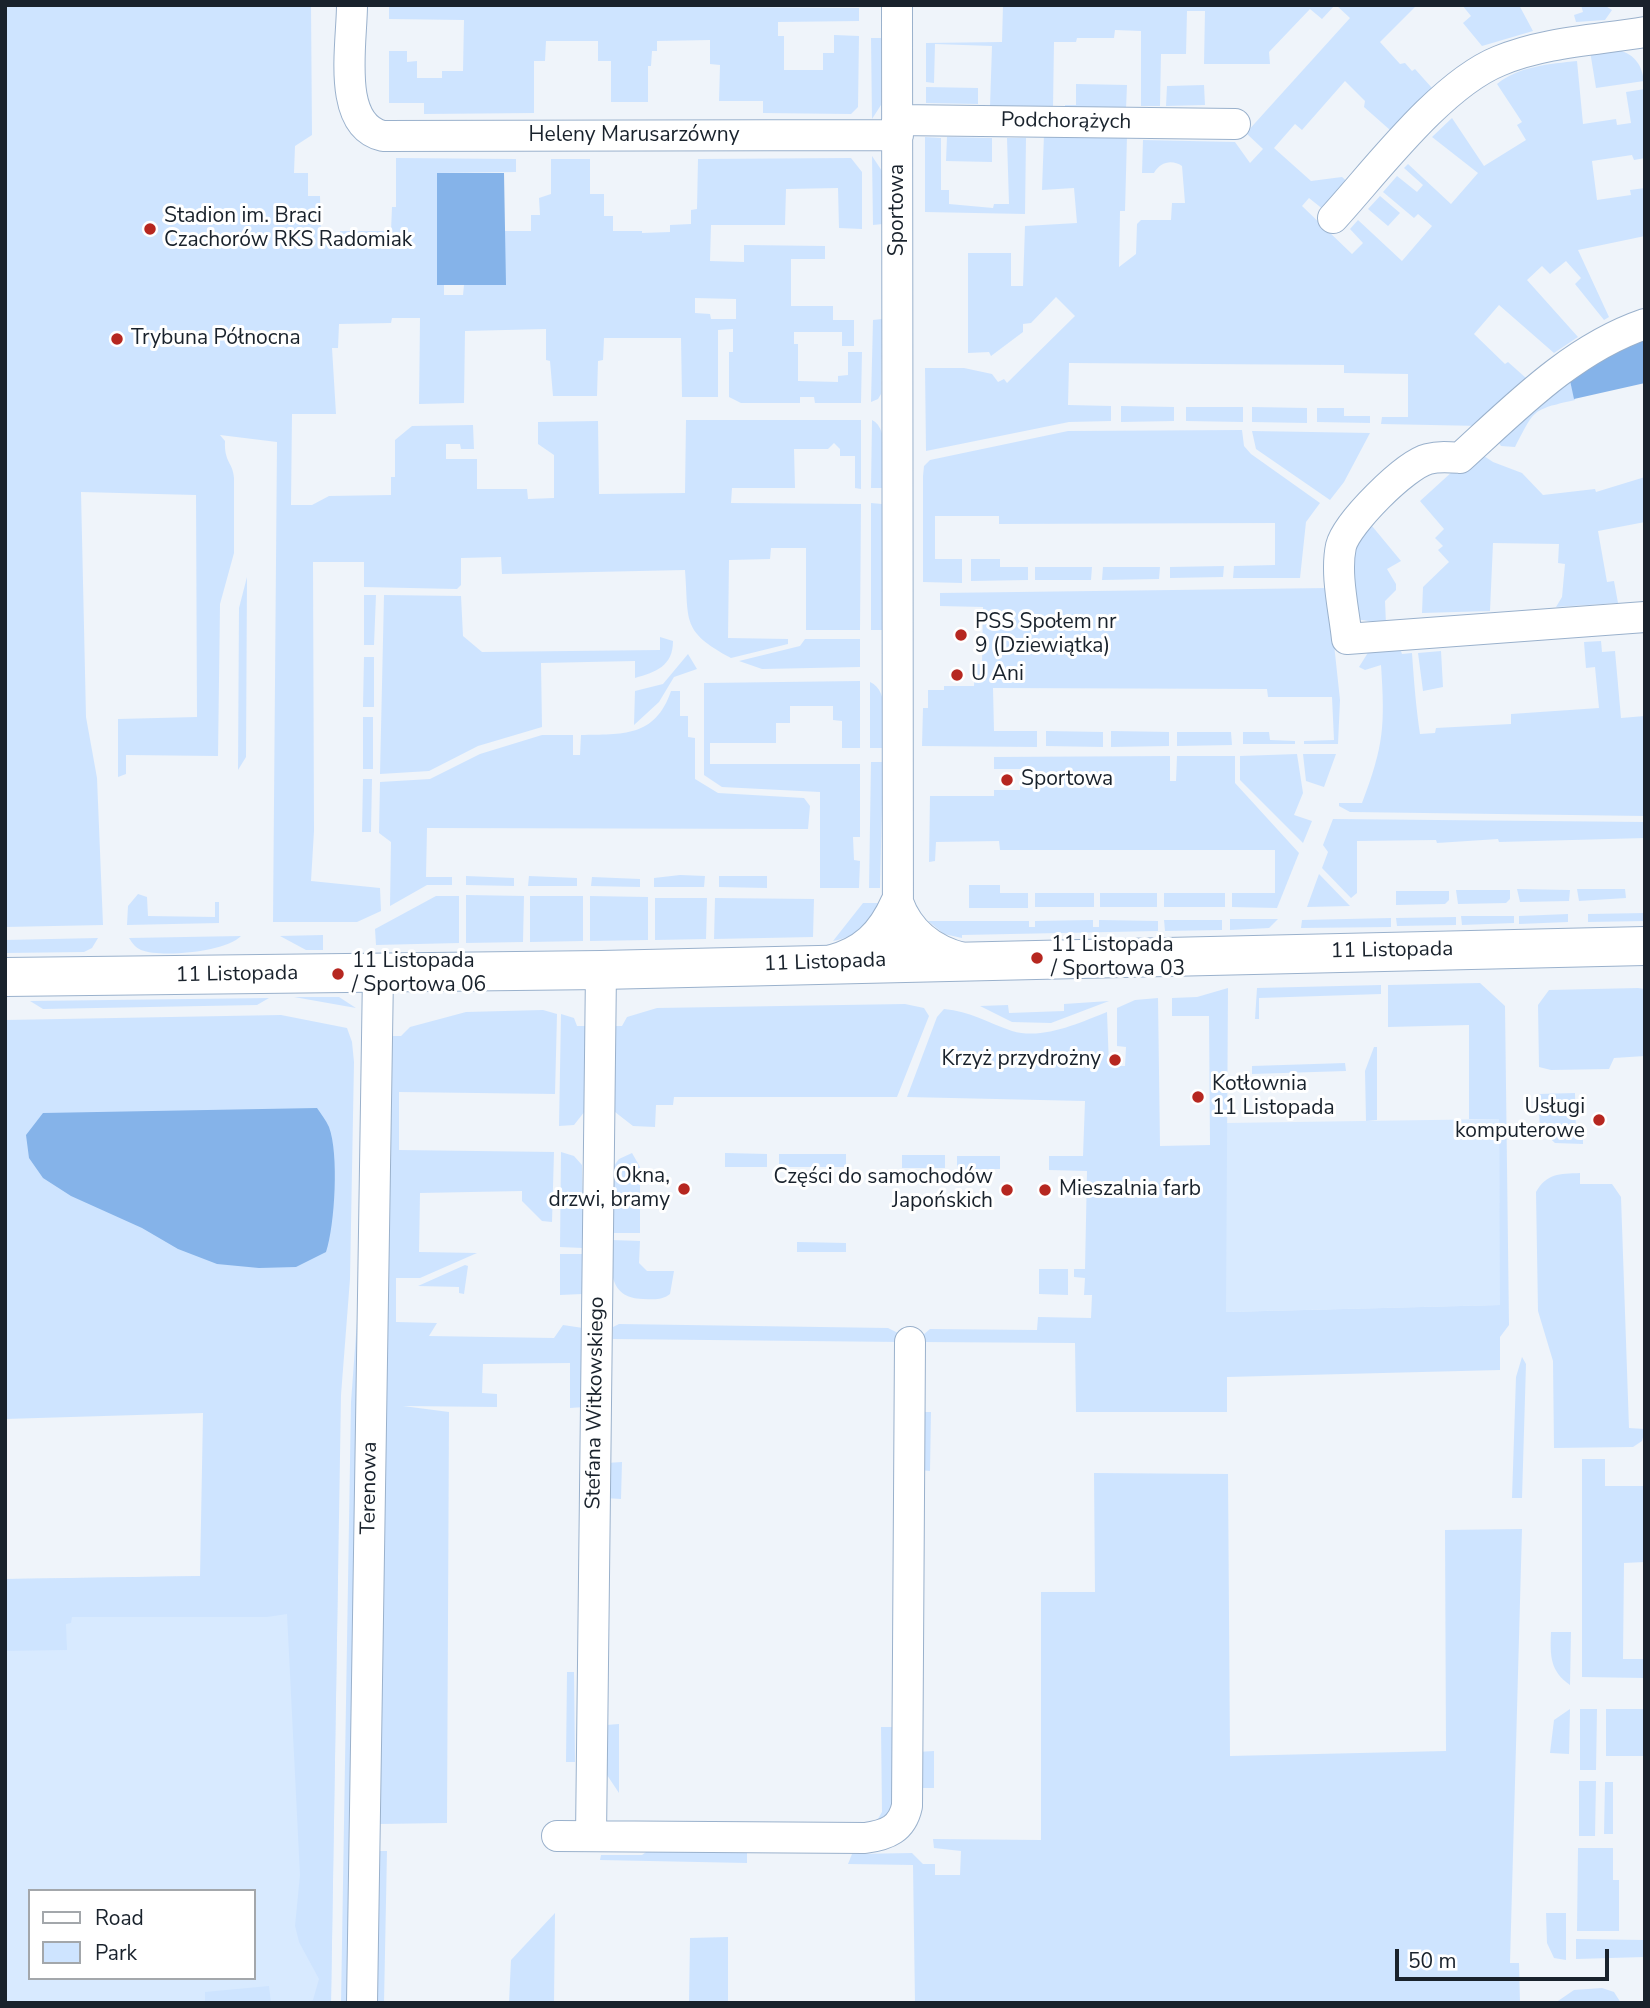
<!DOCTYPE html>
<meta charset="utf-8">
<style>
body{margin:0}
#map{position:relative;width:1650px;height:2008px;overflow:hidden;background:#eff4fa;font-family:"Nunito Sans",sans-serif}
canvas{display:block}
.frame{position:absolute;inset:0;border:7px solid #19222c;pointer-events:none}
.legend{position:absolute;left:28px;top:1889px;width:228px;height:91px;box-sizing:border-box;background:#fff;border:2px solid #a3a7ab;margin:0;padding:9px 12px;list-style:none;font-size:21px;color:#19222c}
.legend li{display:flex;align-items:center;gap:14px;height:35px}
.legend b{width:35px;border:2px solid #a3a7ab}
.scale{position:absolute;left:1395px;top:1949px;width:214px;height:32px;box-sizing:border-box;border:4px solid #19222c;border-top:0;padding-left:9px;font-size:21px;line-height:24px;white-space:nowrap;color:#19222c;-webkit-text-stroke:5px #fff;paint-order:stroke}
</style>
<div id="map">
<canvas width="1650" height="2008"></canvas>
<div class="frame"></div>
<ul class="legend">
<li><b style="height:9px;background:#fff"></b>Road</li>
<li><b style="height:19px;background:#cee4ff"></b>Park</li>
</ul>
<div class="scale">50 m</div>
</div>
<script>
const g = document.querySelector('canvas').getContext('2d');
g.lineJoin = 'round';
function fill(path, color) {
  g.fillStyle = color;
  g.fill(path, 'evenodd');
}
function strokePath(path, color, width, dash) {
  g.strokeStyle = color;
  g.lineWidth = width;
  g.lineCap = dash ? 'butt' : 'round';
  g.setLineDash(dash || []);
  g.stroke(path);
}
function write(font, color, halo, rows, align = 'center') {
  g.font = font + ' "Nunito Sans",sans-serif';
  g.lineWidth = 6;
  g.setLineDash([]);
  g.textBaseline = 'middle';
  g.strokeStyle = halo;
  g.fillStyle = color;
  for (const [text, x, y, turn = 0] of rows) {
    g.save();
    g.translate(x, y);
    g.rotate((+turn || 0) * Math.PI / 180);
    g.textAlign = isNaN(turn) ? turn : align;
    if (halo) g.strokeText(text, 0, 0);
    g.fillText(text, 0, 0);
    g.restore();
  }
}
fill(new Path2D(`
 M1499 1119 1501 1305 1226 1312V1123Z
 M338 1574 331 2003H5V1579ZM30 1891H254V1978H30Z`), '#d8eaff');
fill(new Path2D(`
 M5 5H311L312 135 295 146 294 173H308V196H320L321 237H340V231H391L392 207H396V158L516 159V172L438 173V285H444V295H463L464 285H505V231H531V215H540L539 198 551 194V159H590V194H604V216H613V231H642V233L670 232V225L691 224V210L697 209 698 159 851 158 862 172V229L839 228 838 188 786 189 785 225H711L710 261 744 262V245L825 246V259H791V306H833V320H854V346H842V332H794V344H798V381L838 382V376L848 375V352H862L861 403H815L814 397H800V403H741L729 397V352H733V329L718 330V397H682L681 338H604L603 360 598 361 597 396H553L550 361 546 360V329L465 331 464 403 419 404 420 318H392L391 323 339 324 338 348H332L336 414H292L291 505H312L329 496 391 495V477H395V440L412 426 473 425 474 449H461L460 444H446V459H477V489H527L528 499 554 498V455L538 444V422L598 421 599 494 685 493 686 420H861V489L855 488V456H840V449L834 443 828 449H794L795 488H732L731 503 861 504 860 630H806V548H771L770 559 729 560 728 638 788 639V644L731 658C681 631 689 622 685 570L502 574 501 557 461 558V585L457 589 364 587V562H313L314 831 311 881 380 888 381 911 357 922H273L277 442 220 435 225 441C224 463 233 462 234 478V553L220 604 218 756 126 755V774L118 777V719L197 717 196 495 81 492 86 717 97 778 103 925 5 927ZM695 298 736 299V319H711L710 314 695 313Z
 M389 5 859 8V21L778 22V36H784V70H823V53H834V35L859 36 858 107 851 114 763 113V101H719L720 65 710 64V40L657 41V51H652L651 66H648V102H611V61H598V41H546L545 61H534V113L424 114V103H389V51H407V62L417 61V78H442V71H463L464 20 389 19Z
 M1003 5H1335L1322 19 1310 9 1269 52 1270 64H1204L1205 11H1187L1186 54H1161L1160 106H1141V31L1115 30 1114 38H1077L1076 42H1054L1053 108 990 107 992 46 935 44 934 83 926 82V43L1002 42Z
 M1336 5H1417L1380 42 1400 64 1405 63 1412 71 1415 69 1432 88 1390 130 1364 107 1365 101 1345 81 1302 130 1295 124 1274 148 1311 181 1342 177 1351 185 1324 210 1309 198 1302 206 1352 254 1363 243 1350 229 1358 220 1402 261 1432 226 1418 214 1414 218 1383 192 1397 176 1417 192 1423 185 1404 168 1408 164 1451 204 1478 173 1432 137 1452 118 1484 166 1526 140 1517 125 1522 122 1497 84C1519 66 1550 64 1577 61L1583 124 1616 119 1617 125 1631 123 1626 92 1645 89V158L1634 160 1632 155 1592 161 1597 200 1631 195 1630 190 1645 188V236L1578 250 1609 317 1604 320 1575 284 1581 278 1566 261 1550 274 1542 266 1527 280 1578 337 1554 353 1499 305 1474 334 1505 364 1508 362 1526 378 1482 426 1381 424 1382 417H1408V374L1344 373V365L1069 363 1068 405 1111 406V421L1069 422 926 451 925 368H964L992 374 998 382 1004 379 1007 383 1075 316 1056 297 1031 323 1023 324V332L991 356 989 352 968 353V253H1011V286H1023L1025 226 1077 223 1074 188 1042 190 1044 134 1127 136 1125 211H1120L1119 267 1136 254 1137 224 1141 220H1171L1172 203H1185L1182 166C1172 159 1160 162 1154 173H1142L1143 140 1235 142 1250 163 1263 149 1246 133 1350 18Z
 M1462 5H1519L1533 31 1482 46 1463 23 1471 16Z
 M1581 5H1604L1612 10 1605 20 1576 22 1574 15 1583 12Z
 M871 38H881V105L872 119Z
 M1611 48C1631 52 1641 60 1644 81L1596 88 1590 51Z
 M1076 84 1127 85 1126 109 1065 108V105H1076Z
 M1167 86 1204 85 1205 105 1166 106Z
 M926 87 978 88V104L926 103Z
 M925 137 941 138V190H949V204L993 208 994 204H1009L1007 138H1026L1025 214 925 212Z
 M947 137 992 138V162L946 161Z
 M872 156 882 171 883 224 873 225Z
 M1380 196 1400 213 1388 226 1368 209Z
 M882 319 881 394 878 399 871 402 873 320Z
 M1569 376 1575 400C1530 410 1535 410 1515 447L1501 446 1496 439Z
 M1121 406 1174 407V421L1121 422Z
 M1186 407H1243V422L1186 421Z
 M1252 407 1307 408V423L1252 422Z
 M1317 408H1344V416H1370V423L1317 422Z
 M872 420C891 429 882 471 882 488H871Z
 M1242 430 1244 446 1251 454 1320 503 1306 522 1300 578H1233L1234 566 1275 565V523L999 524V516H935V559H962V583L923 582V476L924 466 930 460 1068 431Z
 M1252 431 1370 433 1344 482 1330 500 1256 449Z
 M1481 454 1493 462 1522 473 1543 495 1595 489 1596 492 1645 477V522L1598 531 1607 582 1614 581 1618 603 1556 607 1562 597 1565 564 1558 563 1559 544 1493 543 1490 611 1422 613 1423 587 1449 562 1438 550 1443 546 1435 538 1444 529 1420 501 1453 471 1458 474Z
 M871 503 882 504V630H871Z
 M1361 524 1372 526 1401 561 1387 569 1396 584V590L1385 601 1386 624 1356 619 1348 578Z
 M971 559H1000V567H1028V580L971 581Z
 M1224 566 1223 577 1170 578V567Z
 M1035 567H1092L1091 580H1035Z
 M1103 567H1160L1159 579 1102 580Z
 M247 577 246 757 238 770 239 608Z
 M1328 588 1340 700 1338 744H1304V741L1334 740 1332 697H1268L1267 689 993 688 994 731H1037V747L922 746 923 708H928V690H944V686H974L975 664H982L983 607 940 606V593Z
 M364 595H376L374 645H364Z
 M384 595 461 596 463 636 482 652 660 650V637L673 641C673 666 656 672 635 678V661L541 663 542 727 478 746 429 771 380 774Z
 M805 639H860V667L762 669 739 661 800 646Z
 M1601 641 1602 652 1615 651 1621 718 1645 716V816L1350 812 1339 806V803H1362C1384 745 1385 726 1381 665L1365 670 1359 667 1369 651 1399 646 1402 654 1412 653C1414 682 1416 707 1420 734L1435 733 1436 728 1511 724V714L1599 708 1595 667 1586 668 1584 642Z
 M1441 651 1443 687 1423 691 1418 653Z
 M688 654 697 669 674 677 659 702 634 725 635 691 663 684Z
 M364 657H374V707H363Z
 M860 681V748H842V721L833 720V706H790V723H776V743H710V764H860V837H853L854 860 860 861 859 888H820V792L722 787 704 775V683Z
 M870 682C891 691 883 729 883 748H870Z
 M671 691H680V716H688V737L695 738V779L718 793 804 798 810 806 808 829 427 828 426 877H452V885H427L390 906 391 842 379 833 380 782 430 779 480 754 542 735H573V755H580L581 735C622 734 655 738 671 691Z
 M363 717H373V769H363Z
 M1046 731 1103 732V747L1046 746Z
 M1111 731 1169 732V746L1111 747Z
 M1177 732H1231L1232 745 1177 746Z
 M1243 732H1269L1270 740 1295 741V744H1243Z
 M1297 754 1303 793 1294 815 1312 821 1303 843 1240 780V756Z
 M1303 754H1336L1324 787 1306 781Z
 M1170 756V781H1176L1177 756H1235V783L1299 853 1277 908 1232 907V893H1275V850H1000L999 841 936 842 935 861 929 862 930 796H994V790H1020L1021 769H994V757Z
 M871 762H883L880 888H869Z
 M363 779H372L371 832H362Z
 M1333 819 1645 822V838L1499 842 1498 839 1437 843 1436 840 1357 841V893L1351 898 1322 868 1328 852 1323 845Z
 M1319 874 1350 906 1307 907Z
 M680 875 705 876 704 887H654V878Z
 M466 876 514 878V886L466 885Z
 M529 876 577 878V886H528Z
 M719 876H767V888L719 887Z
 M592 877 640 879V887L591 886Z
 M969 885H1000V893H1028V908H969Z
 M1517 889 1570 890 1569 901 1520 902Z
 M1577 889H1625L1626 898 1579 901Z
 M1456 890H1510V899L1506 903 1458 904Z
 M1396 891H1449V900L1445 904 1396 905Z
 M1035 893H1094V907H1035Z
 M1100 893H1157V907H1100Z
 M1164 893H1225V907H1164Z
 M138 894 147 897 148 916 215 917V902H219V923L127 925 128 906Z
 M466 895 524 896 523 942 466 943Z
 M436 896H459V943L376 945 375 929Z
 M530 896H583V941L530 942Z
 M590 896 648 897V940L590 941Z
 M655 898H707L706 939 655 940Z
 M715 898 814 899 813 937 714 939Z
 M863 903H879C871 924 856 937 833 941Z
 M1645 913V921L1588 922V914Z
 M1568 914V922L1519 924V916Z
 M1461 916H1514V923L1462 925Z
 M1456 917V925L1397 926 1396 918Z
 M1391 918V927L1301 928 1302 920Z
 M1230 919H1278L1269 928 1230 930Z
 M1093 920V927H1099V920L1158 921V931L962 935V938L944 934 928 921H1029V927H1035V921Z
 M1164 920H1222V930L1165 931Z
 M323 935V950H306L280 936Z
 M241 936C226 952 161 958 141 950 136 948 132 943 129 938Z
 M98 938 92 948 84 952 5 953V940Z
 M1480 983 1505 1006 1509 1325 1500 1337V1370L1227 1377V1412H1076L1075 1343 921 1342 923 1335 930 1329 1037 1330 1038 1317 1091 1318 1092 1295H1084L1085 1278 1074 1277V1269H1085L1087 1171 1049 1170V1156H1083L1085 1101 907 1097 937 1017 944 1009C970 1011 988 1023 1012 1031 1043 1040 1079 1023 1107 1012L1109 1066H1125L1126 1047 1117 1046V1008L1135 1000 1158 998 1160 1146 1210 1145 1209 1016H1172V998L1197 997 1228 988 1226 1312 1500 1305 1499 1119H1469V1025L1388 1027V985Z
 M1381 985V994L1259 998V1019H1255L1257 988Z
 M1638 988 1645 989V1056L1614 1058 1609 1069 1551 1070 1539 1067 1538 1005 1549 990Z
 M294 997H339L356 1008Z
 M269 998 257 1005 43 1009 30 1001Z
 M1109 1001 1051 1023 1012 1022 980 1006 1008 1005 1009 1013 1064 1011V1004Z
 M905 1004 924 1008 929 1016 897 1097H674L673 1105H656L655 1127 633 1126 615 1112 614 1026H622L627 1017 657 1008Z
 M543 1010 557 1014 555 1094 399 1092V1150L554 1152 552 1222 542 1221 522 1201V1191L420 1193 419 1252 477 1253 420 1278H396V1322L437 1323 429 1336 554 1338 563 1325 583 1328 584 1407 570 1408V1363L483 1364 482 1393 497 1394V1407L403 1406 449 1412 447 1823 379 1824 390 1036H401L410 1027 466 1012Z
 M561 1014 574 1018 577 1026H587L585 1111 574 1125 559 1126Z
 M281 1015 347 1028 352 1042 354 1062 350 1279 341 1395 331 2003H300L313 2000 319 1979 299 1942 295 1926 300 1875 287 1614 267 1617H72L71 1623 66 1624 67 1650 5 1651V1579L200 1576 203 1413 5 1419V1020Z
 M1374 1047H1377V1120L1366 1121 1365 1071Z
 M1345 1063 1346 1071 1252 1074V1066Z
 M1575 1093 1576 1138 1583 1139V1144L1555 1143 1540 1129 1538 1094Z
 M561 1152 574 1156 582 1165 583 1248 560 1247Z
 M632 1153 640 1167V1233H611L613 1167 619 1159Z
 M725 1153 767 1154V1167H725Z
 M779 1154H846V1167H779Z
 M902 1155H945V1168H902Z
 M957 1156H1000V1169H957Z
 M1580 1173V1184H1612L1621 1197 1629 1428 1645 1429 1642 1441 1633 1447 1554 1448 1553 1361 1538 1311 1536 1192C1547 1173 1559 1174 1580 1173Z
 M611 1240 640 1241 639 1263 647 1271H674L670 1294C661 1301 653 1299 643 1299 607 1298 611 1267 611 1240Z
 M797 1242 846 1243V1252H797Z
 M560 1254H583L582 1294 560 1295Z
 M465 1265 468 1266 464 1294 459 1293V1287L418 1286Z
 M1039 1269H1068V1295L1039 1294Z
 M360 1318 348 2003H341L351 1402 357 1321Z
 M619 1324 888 1328 898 1333 901 1342 613 1339V1327Z
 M1522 1357 1526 1364 1522 1498H1512L1516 1377Z
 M921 1412H931L930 1471 921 1470Z
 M1582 1459H1605V1486H1645V1562L1624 1563 1623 1659H1645V1678L1582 1677Z
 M622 1462 621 1499 605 1498 606 1463Z
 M1094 1473 1228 1474 1230 1756 1446 1751 1445 1530 1522 1529 1510 1963H1519L1520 2003H915L913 1865 848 1864 852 1854 912 1853 923 1864H935V1875H960L961 1851 934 1848 933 1839 1041 1840V1592H1095Z
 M1551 1632H1571L1570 1685C1550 1671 1550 1656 1551 1632Z
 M567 1672H574L575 1762H566Z
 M1570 1709 1569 1754 1550 1753 1554 1720Z
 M1580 1709H1597L1596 1770H1580Z
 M1606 1709H1645V1756H1606Z
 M619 1724V1793L605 1772 606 1725Z
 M881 1727H896L893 1814 875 1824 882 1812Z
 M934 1751V1788H917V1752Z
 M1579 1781H1596L1595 1836H1579Z
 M1605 1782H1613V1834H1604Z
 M1578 1848H1613V1880H1619V1931H1577Z
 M649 1850 747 1851V1863L600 1860 601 1855H642Z
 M378 1851H387L384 2003H375Z
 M555 1913 554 2003H509L511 1960Z
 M1546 1913H1566V1960L1554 1958 1547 1943Z
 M728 1937V2003H689L690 1938Z
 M1576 1939 1645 1940V1957L1576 1959Z
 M269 1986 271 2003H205V1992Z
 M1602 1988 1614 1992 1621 2003H1555L1574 1990Z`), '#cee4ff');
fill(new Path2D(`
 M437 173H504L506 285H437Z
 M1645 335V383L1574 399 1569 376Z
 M317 1108C321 1114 326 1120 329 1127 339 1153 335 1225 326 1252L296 1267 259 1268 217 1264 178 1249 142 1228 71 1196 43 1178 29 1158 26 1135 43 1113Z`), '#85b3e9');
const street = new Path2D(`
 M352 5C352 44 336 125 383 136L898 135
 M897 5 898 961
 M897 120 1235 124
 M1333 218C1376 171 1440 85 1499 61 1544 42 1597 40 1645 32
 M1645 324C1572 349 1516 407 1460 458 1449 457 1439 456 1428 459 1405 465 1347 523 1341 546 1335 574 1344 610 1347 639L1645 617
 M898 902C909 933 932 950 963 958
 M829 961C863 952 882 934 896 902
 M557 1836 865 1838C887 1835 902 1829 907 1806L910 1342
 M591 1836 601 970
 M362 2003 378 974`);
const secondary = new Path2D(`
 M5 977 601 970 1645 946`);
strokePath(street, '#9ab1cc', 32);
strokePath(secondary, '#9ab1cc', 40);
strokePath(street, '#fff', 30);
strokePath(secondary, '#fff', 38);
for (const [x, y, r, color] of [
 [150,229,7,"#b62720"],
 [117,339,7,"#b62720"],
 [961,635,7,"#b62720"],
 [957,675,7,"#b62720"],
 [1007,780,7,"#b62720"],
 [1037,958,7,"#b62720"],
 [338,974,7,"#b62720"],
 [1115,1060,7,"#b62720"],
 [1198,1097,7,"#b62720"],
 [1599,1120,7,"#b62720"],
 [684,1189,7,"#b62720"],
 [1007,1190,7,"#b62720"],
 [1045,1190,7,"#b62720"]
]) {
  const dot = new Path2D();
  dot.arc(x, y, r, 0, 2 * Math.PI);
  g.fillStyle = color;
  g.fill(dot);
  strokePath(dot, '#fff', 2.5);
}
write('21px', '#19222c', '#fff', [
 ["Podchorążych",1066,122,1],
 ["Heleny Marusarzówny",634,136],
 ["Sportowa",898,210,-90],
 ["11 Listopada",1392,951,-1],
 ["11 Listopada",825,963,-2],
 ["11 Listopada",237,975,-1],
 ["Stefana Witkowskiego",596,1403,-89],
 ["Terenowa",370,1488,-89]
]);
write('21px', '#19222c', '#fff', [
 ["Stadion im. Braci",164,217],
 ["Czachorów RKS Radomiak",164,241],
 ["Trybuna Północna",131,339],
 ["PSS Społem nr",975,623],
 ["9 (Dziewiątka)",975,647],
 ["U Ani",971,675],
 ["Sportowa",1021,780],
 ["11 Listopada",1051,946],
 ["/ Sportowa 03",1051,970],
 ["11 Listopada",352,962],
 ["/ Sportowa 06",352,986],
 ["Krzyż przydrożny",1101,1060,"right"],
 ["Kotłownia",1212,1085],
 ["11 Listopada",1212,1109],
 ["Usługi",1585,1108,"right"],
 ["komputerowe",1585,1132,"right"],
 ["Okna,",670,1177,"right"],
 ["drzwi, bramy",670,1201,"right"],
 ["Części do samochodów",993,1178,"right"],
 ["Japońskich",993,1202,"right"],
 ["Mieszalnia farb",1059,1190]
], 'left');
</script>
